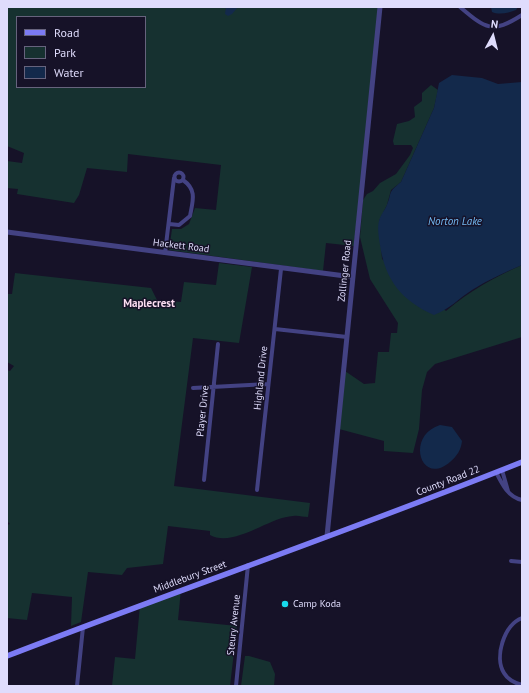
<!DOCTYPE html>
<style>
body{margin:0}
#map{position:relative;width:529px;height:693px;overflow:hidden;background:#161228;font-family:"PT Sans",sans-serif}
canvas{display:block}
.frame{position:absolute;inset:0;border:8px solid #dfdcfc;pointer-events:none}
.legend{position:absolute;left:16px;top:16px;width:130px;height:72px;box-sizing:border-box;background:#161228;border:1px solid #66637d;margin:0;padding:5px 7px;list-style:none;font-size:12px;color:#dfdcfc}
.legend li{display:flex;align-items:center;gap:8px;height:20px}
.legend b{width:20px;border:1px solid #66637d}
.north{position:absolute;left:473px;top:16px;width:40px;height:40px;-webkit-text-stroke:3px #161228;paint-order:stroke;rotate:7deg;font-size:11px;font-weight:700;line-height:16px;text-align:center;color:#dfdcfc}
.north::after{content:'';display:block;margin:auto;width:14px;height:18px;background:#dfdcfc;clip-path:polygon(50% 0,100% 100%,50% 72%,0 100%)}
</style>
<div id="map">
<canvas width="529" height="693"></canvas>
<div class="frame"></div>
<ul class="legend">
<li><b style="height:5px;background:#7c7bf4"></b>Road</li>
<li><b style="height:11px;background:#163130"></b>Park</li>
<li><b style="height:11px;background:#13294b"></b>Water</li>
</ul>
<div class="north">N</div>
</div>
<script>
const g = document.querySelector('canvas').getContext('2d');
g.lineJoin = 'round';
function fill(path, color) {
  g.fillStyle = color;
  g.fill(path, 'evenodd');
}
function strokePath(path, color, width, dash) {
  g.strokeStyle = color;
  g.lineWidth = width;
  g.lineCap = dash ? 'butt' : 'round';
  g.setLineDash(dash || []);
  g.stroke(path);
}
function write(font, color, halo, rows, align = 'center') {
  g.font = font + ' "PT Sans",sans-serif';
  g.lineWidth = 3;
  g.setLineDash([]);
  g.textBaseline = 'middle';
  g.strokeStyle = halo;
  g.fillStyle = color;
  for (const [text, x, y, turn = 0] of rows) {
    g.save();
    g.translate(x, y);
    g.rotate((+turn || 0) * Math.PI / 180);
    g.textAlign = isNaN(turn) ? turn : align;
    if (halo) g.strokeText(text, 0, 0);
    g.fillText(text, 0, 0);
    g.restore();
  }
}
fill(new Path2D(`
 M7 7H380L354 246 326 243 323 271 169 250 172 229H181L189 224 195 208 216 210 221 165 128 154 127 172 87 168 79 195 74 203 17 194 18 189 7 188V161L22 163 24 153 7 146ZM17 17H145V87H17Z
 M431 85 438 90 434 108 401 182 391 190 387 205 379 221 382 259 446 311C471 290 493 278 522 265V337L435 364 427 372 422 390 419 429 413 453 384 451V441L339 429 345 371 364 384 375 383 378 352H389L391 333H397L398 323 370 279 360 237 363 200 367 194 373 191 380 183 396 174 410 155 413 148 411 145H394L393 141 397 124 409 121 415 117 414 107 422 101V93Z
 M219 263 252 267 239 343 193 338 174 486 310 503 308 517C303 517 298 515 293 516 269 517 234 548 210 535V531L168 526 163 564 127 568 122 575 88 572 81 622 71 626 72 597 32 593 27 620 7 618V525L10 524 7 521V370L10 371 14 366 7 362V294H12L15 273 151 288 157 300 181 302 184 282 216 285Z
 M181 589 178 620 237 626 230 686H112L115 657 135 659 140 605Z
 M245 656H249L270 662 275 674 274 686H241Z`), '#163130');
fill(new Path2D(`
 M226 7H238L232 14 228 16 225 14Z
 M491 7H518L516 10C509 13 499 15 492 12Z
 M452 75 482 78 498 84 522 82V265C505 272 488 280 472 290 458 299 450 309 434 315 402 301 385 280 380 245 379 238 377 228 379 221 380 216 384 211 386 207 393 192 386 194 401 182L434 108 439 83Z
 M440 425 452 427 462 441C461 450 457 456 450 462 421 487 405 436 440 425Z`), '#13294b');
strokePath(new Path2D(`
 M460 7C486 29 492 34 522 15
 M174.5 177a4.5 4.5 0 1 1 9 0a4.5 4.5 0 1 1-9 0Z
 M169 224 179 225 190 216C193 200 197 190 183 180
 M165 253 174 178
 M275 329 347 337
 M193 388 268 384
 M502 470 508 491
 M496 472C502 484 508 497 522 500
 M204 480 218 344
 M257 490 281 269
 M511 561 522 562
 M522 618C504 625 494 657 504 673 508 680 515 683 522 685
 M77 686 83 627
 M236 686 248 565`), '#434283', 4);
strokePath(new Path2D(`
 M7 232 353 277
 M327 536 380 7`), '#434283', 5);
strokePath(new Path2D(`
 M7 656C178 590 352 530 522 462`), '#7c7bf4', 5.5);
for (const [x, y, r, color] of [
 [285,604,4,"#18daec"]
]) {
  const dot = new Path2D();
  dot.arc(x, y, r, 0, 2 * Math.PI);
  g.fillStyle = color;
  g.fill(dot);
  strokePath(dot, '#161228', 1.5);
}
write('10px', '#dfdcfc', '#161228', [
 ["Hackett Road",181,246,7],
 ["Zollinger Road",345,271,-84],
 ["Highland Drive",261,378,-84],
 ["Player Drive",203,411,-84],
 ["County Road 22",448,481,-21],
 ["Middlebury Street",190,577,-20],
 ["Steury Avenue",234,625,-84]
]);
write('10px', '#dfdcfc', '#161228', [
 ["Camp Koda",293,604]
], 'left');
write('italic 11px', '#73baf3', '#161228', [
 ["Norton Lake",455,222]
]);
write('bold 11px', '#fcdef2', '#161228', [
 ["Maplecrest",149,304]
]);
</script>
